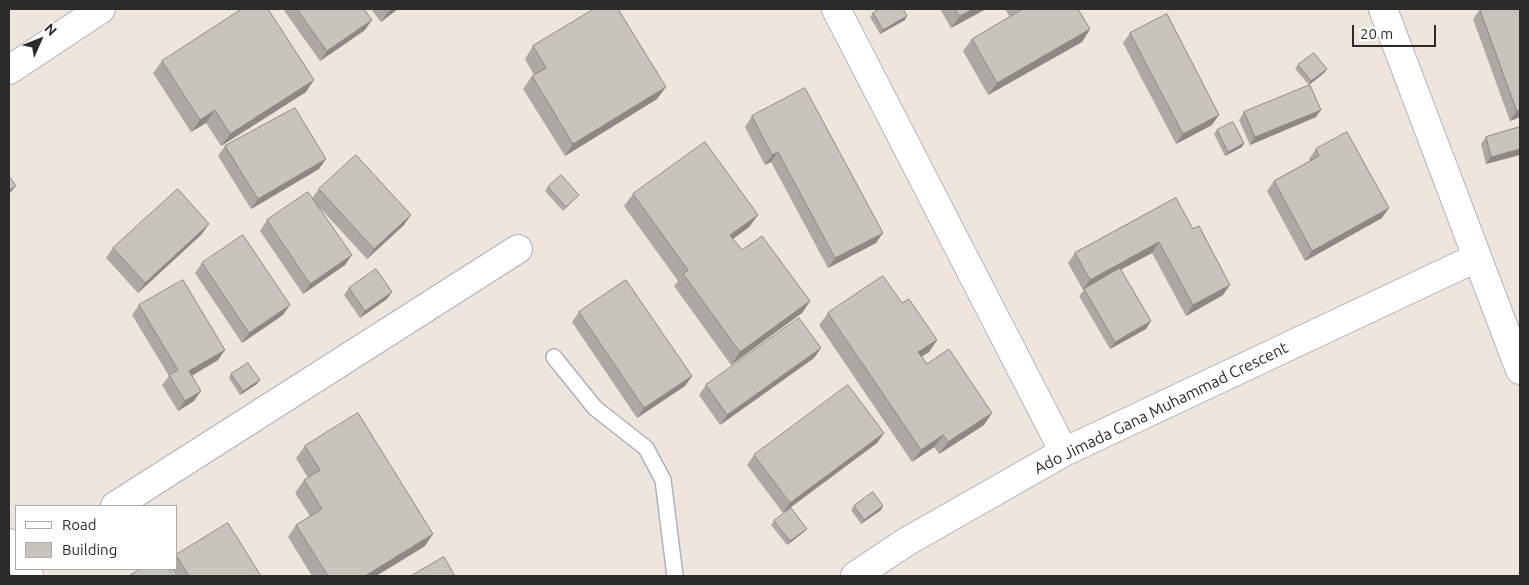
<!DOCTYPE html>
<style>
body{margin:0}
#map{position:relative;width:1529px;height:585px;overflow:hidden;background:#eee6dd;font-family:Ubuntu,sans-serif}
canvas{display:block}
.frame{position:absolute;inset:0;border:10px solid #2b2b2b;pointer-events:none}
.legend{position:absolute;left:15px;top:505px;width:162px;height:65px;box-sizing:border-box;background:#fff;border:1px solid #aaa;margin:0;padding:6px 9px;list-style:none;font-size:15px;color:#2b2b2b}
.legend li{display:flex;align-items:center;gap:10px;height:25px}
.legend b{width:25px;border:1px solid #aaa}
.north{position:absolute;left:15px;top:15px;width:50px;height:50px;-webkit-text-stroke:4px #fff;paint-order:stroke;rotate:46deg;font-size:14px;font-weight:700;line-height:20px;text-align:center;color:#2b2b2b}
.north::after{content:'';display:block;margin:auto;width:18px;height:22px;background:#2b2b2b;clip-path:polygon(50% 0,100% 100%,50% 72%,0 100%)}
.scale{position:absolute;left:1352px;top:25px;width:84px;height:22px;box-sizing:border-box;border:2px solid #2b2b2b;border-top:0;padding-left:6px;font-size:15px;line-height:18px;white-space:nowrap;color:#2b2b2b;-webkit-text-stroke:4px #fff;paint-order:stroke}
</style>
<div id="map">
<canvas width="1529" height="585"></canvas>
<div class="frame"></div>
<ul class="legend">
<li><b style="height:6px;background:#fff"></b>Road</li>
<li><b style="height:14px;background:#c9c3bd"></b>Building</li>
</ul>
<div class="north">N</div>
<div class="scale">20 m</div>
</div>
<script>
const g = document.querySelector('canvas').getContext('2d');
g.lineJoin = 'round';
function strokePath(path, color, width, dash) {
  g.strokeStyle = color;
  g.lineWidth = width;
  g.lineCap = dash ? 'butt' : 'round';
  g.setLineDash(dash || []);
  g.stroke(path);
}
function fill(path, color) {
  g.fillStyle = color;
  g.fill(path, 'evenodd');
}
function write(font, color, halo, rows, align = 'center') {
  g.font = font + ' Ubuntu,sans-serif';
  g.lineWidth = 5;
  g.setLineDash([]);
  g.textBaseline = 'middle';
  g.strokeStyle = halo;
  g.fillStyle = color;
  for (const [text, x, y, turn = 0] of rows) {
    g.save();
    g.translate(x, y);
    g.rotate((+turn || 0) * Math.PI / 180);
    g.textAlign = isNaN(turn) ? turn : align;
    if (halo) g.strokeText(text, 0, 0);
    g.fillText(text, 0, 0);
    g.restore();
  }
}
const lane = new Path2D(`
 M554 357 595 408 646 448 663 480 675 576`);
const street = new Path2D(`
 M836 9 1064 452
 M1383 9 1520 370
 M9 70 101 9
 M115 506 518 249
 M9 543 16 555
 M24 569 29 576
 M855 576 906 542 1064 452 1476 258`);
strokePath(lane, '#adb1bc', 18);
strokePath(street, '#adb1bc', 30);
strokePath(lane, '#fff', 15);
strokePath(street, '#fff', 28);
fill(new Path2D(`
 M283 9H364L365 30 320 61Z
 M371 9H398L381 22Z
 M940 9H986L951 28Z
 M1005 9H1078L1090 29 1082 42 988 95 963 51 972 39 1010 17Z
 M1480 9H1520V117L1510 121 1473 19Z
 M873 13 905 20 880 34 870 17Z
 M1130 33 1212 125 1176 144 1123 43Z
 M533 46 657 99 565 156 523 89 532 76 534 75 525 59Z
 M162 61 306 92 221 146 206 123 191 132 153 73Z
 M1298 65 1327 69 1324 73 1309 85 1295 69Z
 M1244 112 1316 117 1250 145 1239 120Z
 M752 116 876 243 828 268 771 162 765 165 745 127Z
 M1520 127 1486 164 1481 144 1486 137Z
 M1217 130 1244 143 1242 147 1225 156 1214 134Z
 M225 146 319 169 251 209 218 156Z
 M1316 149 1382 218 1305 261 1267 191 1274 181 1310 161 1309 159Z
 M548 187 576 198 563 211 545 191Z
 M319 189 404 225 367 259 319 207 345 265 303 294 260 231 267 220 312 198Z
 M633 194 758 215 749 227 733 239 742 250 810 301 802 313 731 365 674 286 678 281 624 206Z
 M1176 198 1223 295 1186 316 1152 253 1121 269 1146 329 1110 349 1079 296 1084 290H1083L1068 263 1075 253Z
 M202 234 138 293 106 258 113 248Z
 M202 263 283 315 242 343 195 273Z
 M349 288 387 299 360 318 344 295Z
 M902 303 937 340 929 352 922 356 927 364 984 425 939 454 934 447 912 462 819 325 828 313Z
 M139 305 218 360 192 376 194 401 178 411 162 385 169 376 132 315Z
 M579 312 692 376 685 386 637 418 572 322Z
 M821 348 814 358 720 425 699 395 706 385Z
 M231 374 257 384 240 395 229 378Z
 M884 433 877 443 783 513 747 465 754 455Z
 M305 446 425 546 376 576H312L288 537 296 525 310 516 295 493 304 480 308 478 296 458Z
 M854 506H883L881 510 861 524 851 510Z
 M774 521 804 532 787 545 771 525Z
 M176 555 261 576H176L171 569H176Z`), '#ada8a3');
fill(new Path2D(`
 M392 9H398L381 22 388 12Z
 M973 9H986L951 28 960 16Z
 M907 16 905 20 880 34 883 30Z
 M372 20 365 30 320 61 327 51Z
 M1090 29 1082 42 988 95 997 83Z
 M1327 69 1324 73 1309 85 1311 81Z
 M314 80 306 92 221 146 230 134Z
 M666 87 657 99 565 156 573 144Z
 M215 110 206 123 191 132 200 120Z
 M1321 110 1316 117 1250 145 1255 137Z
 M1520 110V117L1510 121 1517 111Z
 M1219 115 1212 125 1176 144 1183 134Z
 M1244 143 1242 147 1225 156 1228 152Z
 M1520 149V155L1486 164 1491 157Z
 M778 152 771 162 765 165 772 155Z
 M326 159 319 169 251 209 258 199Z
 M16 186 10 193 9 194V190Z
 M1389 208 1382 218 1305 261 1312 251Z
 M411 215 404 225 367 259 374 249Z
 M758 215 749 227 722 247 730 235Z
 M209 224 202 234 138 293 145 283Z
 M883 233 876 243 828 268 835 258Z
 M1159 242 1152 253 1083 290 1090 280Z
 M352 255 345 265 303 294 310 284Z
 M1230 285 1223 295 1186 316 1193 305Z
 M392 292 387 299 360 318 365 311Z
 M810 301 802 313 731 365 740 352Z
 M290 305 283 315 242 343 249 333Z
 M1151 321 1146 329 1110 349 1115 342Z
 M937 340 929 352 910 364 918 352Z
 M821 348 814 358 720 425 727 415Z
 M225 350 218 360 182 381 189 371Z
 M692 376 685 386 637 418 644 408Z
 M260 380 257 384 240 395 243 391Z
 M201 391 194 401 178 411 185 401Z
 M992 413 984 425 939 454 948 442Z
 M884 433 877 443 783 513 790 503Z
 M943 435 934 447 912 462 921 450Z
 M883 506 881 510 861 524 864 520Z
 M807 529 804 532 787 545 790 541Z
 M433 534 425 546 376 576H365Z`), '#8d8884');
const building = new Path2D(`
 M242 9H268L314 80 230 134 215 110 200 120 162 61Z
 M297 9H364L372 20 327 51Z
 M385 9H392L388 12Z
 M594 9H618L666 87 573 144 532 76 546 68 533 46Z
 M880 9H903L907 16 883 30 873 13Z
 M955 9H973L960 16Z
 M1020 9H1078L1090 29 997 83 972 39 1021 10Z
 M1480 9H1520V110L1517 111Z
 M1167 14 1219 115 1183 134 1130 33Z
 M1314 53 1327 69 1311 81 1298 65Z
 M1310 85 1321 110 1255 137 1244 112Z
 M805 88 883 233 835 258 778 152 772 155 752 116Z
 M295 108 326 159 258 199 225 146Z
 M1233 122 1244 143 1228 152 1217 130Z
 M1520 127V149L1491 157 1486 137Z
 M1347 132 1389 208 1312 251 1274 181 1319 156 1316 149Z
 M705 142 758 215 730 235 742 250 762 236 810 301 740 352 683 274 688 270 633 194Z
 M356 155 411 215 374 249 319 189Z
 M561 175 579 195 566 207 548 187Z
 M9 176 16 186 9 190Z
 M178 189 209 224 145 283 113 248Z
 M308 192 352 255 310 284 267 220Z
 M1176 198 1193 229 1199 226 1230 285 1193 305 1159 242 1090 280 1075 253Z
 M243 235 290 305 249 333 202 263Z
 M1120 268 1151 321 1115 342 1084 289Z
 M376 269 392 292 365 311 349 288Z
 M883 276 902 303 909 299 937 340 918 352 927 364 949 349 992 413 948 442 943 435 921 450 828 313Z
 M183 280 225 350 189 371 201 391 185 401 169 375 178 370 139 305Z
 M626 280 692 376 644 408 579 312Z
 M799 318 821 348 727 415 706 385Z
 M248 363 260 380 243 391 231 374Z
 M848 385 884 433 790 503 754 455Z
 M358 413 433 534 365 576H328L296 525 322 509 304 480 320 470 305 446Z
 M873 492 883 506 864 520 854 506Z
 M791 508 807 529 790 541 774 521Z
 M228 523 261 576H189L176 555Z
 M444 557 455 576H411Z
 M140 569H169L174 576H129Z`);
fill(building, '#c9c3bd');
strokePath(building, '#8d8884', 1);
write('16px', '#2b2b2b', '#fff', [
 ["Ado Jimada Gana Muhammad Crescent",1161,408,-26]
]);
</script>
